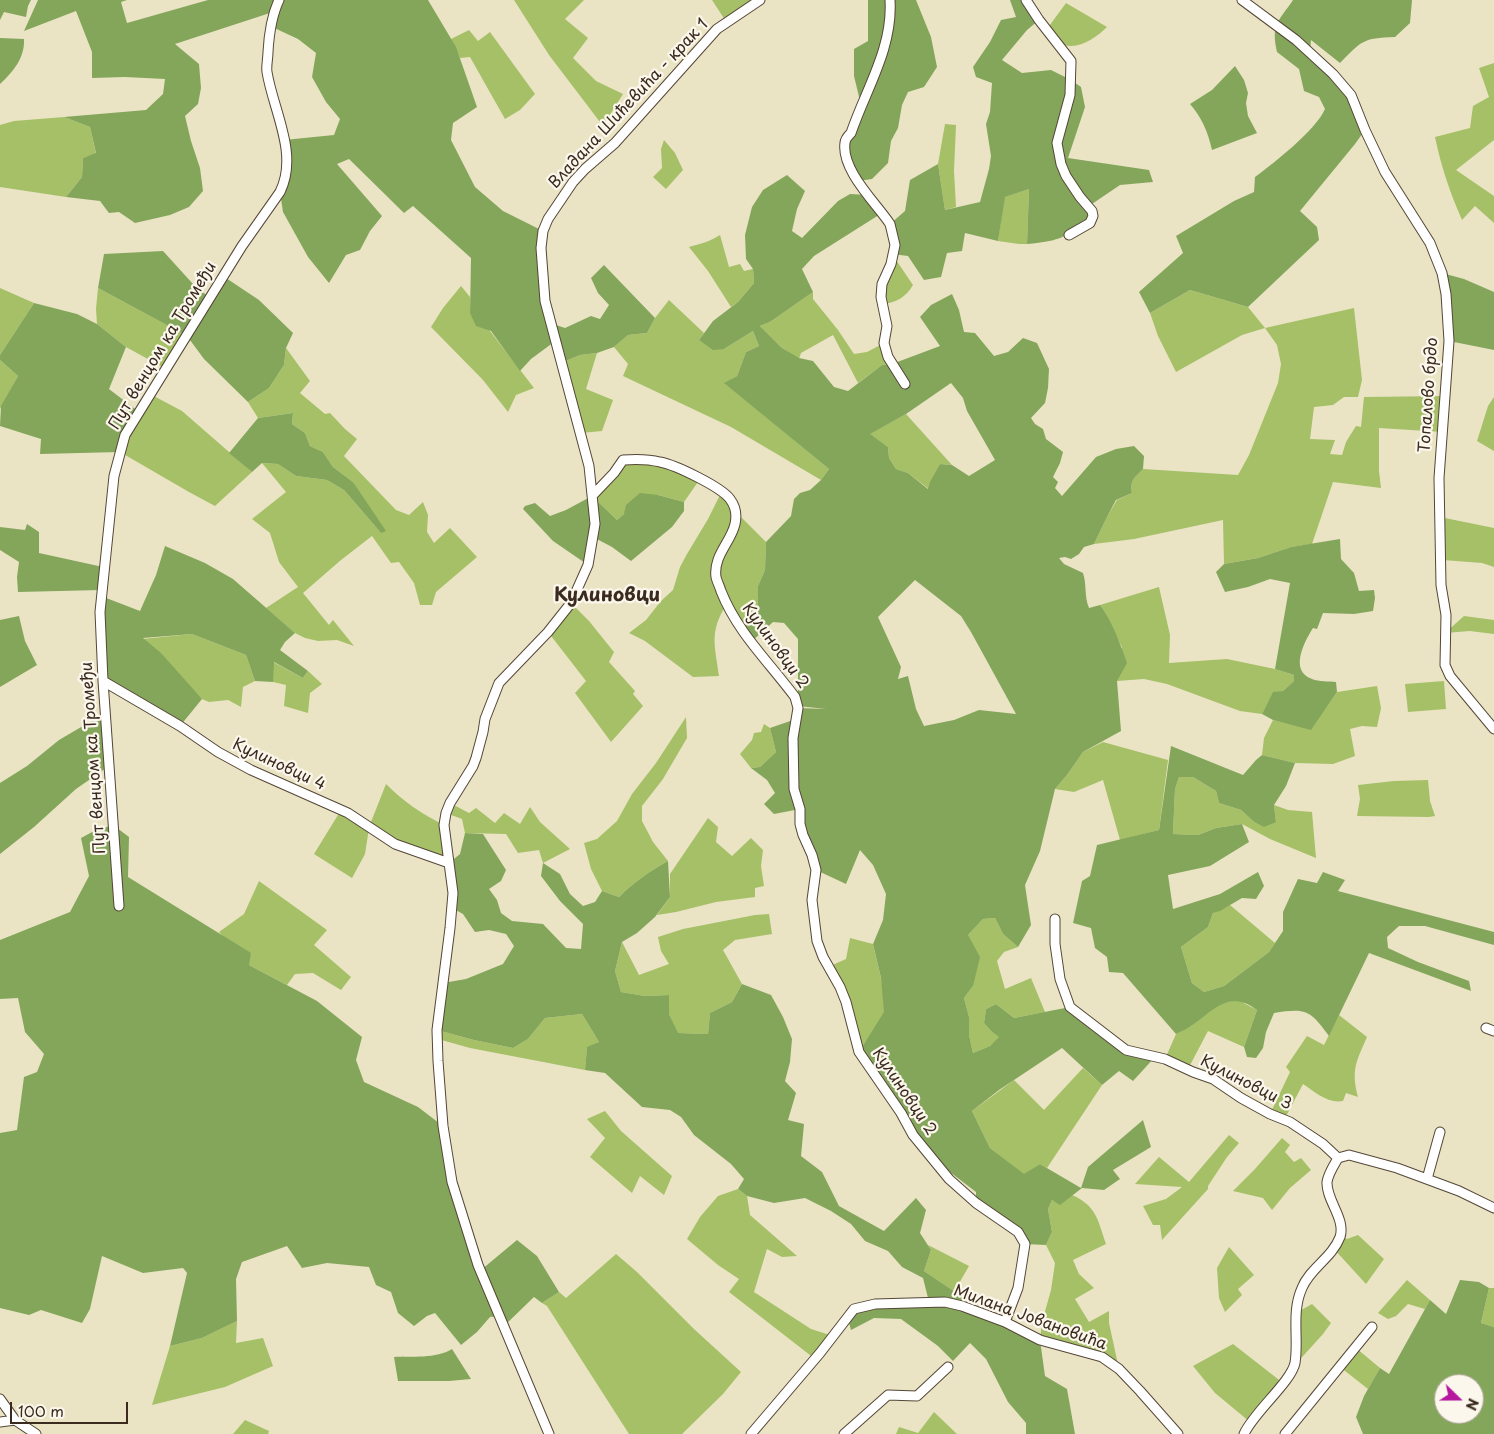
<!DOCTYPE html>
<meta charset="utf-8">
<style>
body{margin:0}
#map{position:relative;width:1494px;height:1434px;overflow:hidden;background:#eae4c5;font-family:"Playpen Sans",sans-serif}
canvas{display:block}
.north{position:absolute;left:1434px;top:1374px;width:50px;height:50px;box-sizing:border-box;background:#fbf7ec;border:1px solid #aea59a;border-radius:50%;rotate:112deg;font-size:14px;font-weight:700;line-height:20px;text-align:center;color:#3b2a1e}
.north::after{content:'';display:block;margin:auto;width:18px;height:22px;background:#b5179e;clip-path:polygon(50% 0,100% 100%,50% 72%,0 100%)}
.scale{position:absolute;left:10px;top:1402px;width:118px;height:22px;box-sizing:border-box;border:2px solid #3b2a1e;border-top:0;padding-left:6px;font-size:15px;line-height:18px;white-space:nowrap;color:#3b2a1e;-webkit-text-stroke:4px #fbf7ec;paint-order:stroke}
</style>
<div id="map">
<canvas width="1494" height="1434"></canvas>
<div class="north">N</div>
<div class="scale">100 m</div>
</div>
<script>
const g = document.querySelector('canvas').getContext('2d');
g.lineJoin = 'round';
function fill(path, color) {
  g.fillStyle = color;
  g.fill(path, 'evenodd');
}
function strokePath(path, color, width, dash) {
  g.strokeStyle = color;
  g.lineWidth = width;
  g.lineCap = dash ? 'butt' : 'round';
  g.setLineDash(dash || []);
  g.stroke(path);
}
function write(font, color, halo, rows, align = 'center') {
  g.font = font + ' "Playpen Sans",sans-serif';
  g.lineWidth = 4.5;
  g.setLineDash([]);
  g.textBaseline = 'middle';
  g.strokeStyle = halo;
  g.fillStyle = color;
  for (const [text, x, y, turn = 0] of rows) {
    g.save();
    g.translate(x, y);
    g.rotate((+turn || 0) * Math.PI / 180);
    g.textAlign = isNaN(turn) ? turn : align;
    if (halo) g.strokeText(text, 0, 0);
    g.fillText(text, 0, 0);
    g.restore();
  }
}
fill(new Path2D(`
 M514 0H584L565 19 588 38 573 58 596 81 623 94 603 126 549 55Z
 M712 0H760L727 23Z
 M1066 3 1107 27C1095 39 1073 54 1057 41 1053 38 1050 33 1047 29Z
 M469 30 478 41 490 32 535 94 520 110 505 119 470 57 460 58 451 39Z
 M1494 63V140L1456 170 1494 196V223L1475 206 1462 220C1450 193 1441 166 1435 137L1470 128 1473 106 1489 97 1479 68Z
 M64 117 90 127 96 154 83 158 82 177 66 197 0 187V125L14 121Z
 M945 124 956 125 954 171 956 207 945 210 938 164Z
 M664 140 675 153 683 170 666 189 653 177 662 168 661 149Z
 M1029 189 1027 244H1019L998 241 1004 197Z
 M720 235 729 267 740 264 744 271 753 269 754 283 738 302 731 307 708 271 689 247C700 244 711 241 720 235Z
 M892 254 913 285C906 297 896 303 882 304Z
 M461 286 470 297V313L490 331 534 388 516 395 508 412 483 380 431 327 443 308Z
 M0 288 34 303 0 355Z
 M98 288 187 336 166 369 126 347 97 324 96 309Z
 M1190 290 1248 307 1265 328 1354 308 1362 380 1358 397H1344L1333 405 1314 407 1310 439 1335 440 1330 454 1342 455 1346 442 1356 426 1361 427 1364 397 1445 396 1442 432 1379 428V471L1381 488 1333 482 1312 544 1291 547 1258 558 1224 564 1223 520 1134 539 1094 544 1108 515 1117 500 1132 493C1130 479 1134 479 1143 469L1238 475 1249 455 1278 383 1281 364 1277 345 1265 328 1242 335 1176 372 1158 336 1150 313Z
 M813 292V299L838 330 854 354 867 352 884 343 892 364 882 365 858 383 833 335 801 353 799 359 782 348 760 326 770 322Z
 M669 300 704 333 699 340 724 349 753 331 759 346 746 352 737 376 725 383 829 469 821 480 731 427 623 376 628 364 614 347 628 335 647 333 655 318Z
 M286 348 310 381 300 393 325 414 330 413 345 429 357 439 344 456 396 510 409 515 423 502 428 515 427 532 434 543 450 528 477 557 436 592 432 605H420L414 583 399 562 391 563 372 536 341 560 303 593 329 625 333 620 354 646 337 640 318 641 305 638 295 633 266 608 298 587 279 562 270 533 252 519 286 492 262 463 278 464 296 476 327 480 344 490 381 533 353 482 333 467 323 452 310 446 305 433 292 424 293 413 258 418 248 402 269 388 284 365Z
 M597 353 586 389 613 400 602 431 581 433 561 363 580 355Z
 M0 360 18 376 0 409Z
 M150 394 182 411 252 472 215 506 189 492 120 452Z
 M1494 397V451L1477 441 1488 406Z
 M906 414 952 465 940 464 929 489 908 473 896 469 889 458 888 447 869 434Z
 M623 460 661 462 700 479 684 502 658 495 624 514 617 520 592 496Z
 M722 491 736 512 766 542 765 570 758 586V607L741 630 726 605C709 633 715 645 719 676L693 677 645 641 629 633 646 620 661 601 673 590 680 567 687 554 708 519Z
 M1440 517 1494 528V567L1482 563 1443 560Z
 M1159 587 1170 635 1169 663 1227 659 1275 669 1294 675V681L1283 691 1273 693 1262 714 1240 711 1167 684 1144 679 1117 681 1122 647 1100 605Z
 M571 603 589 621 614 652 609 662 635 691 633 694 643 706 611 742 575 693 586 681 548 632Z
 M1464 616 1494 620V634L1470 631 1445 633Z
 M192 634 246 655 255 681 243 687 241 707 228 700 209 702 202 699 142 639Z
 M273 662 303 678 308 671 322 684 310 693 308 713 284 706 286 685 273 682Z
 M1444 681 1446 709 1408 712 1405 684Z
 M1377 686 1381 708 1377 727 1362 726 1350 729 1355 756 1333 764 1295 763 1262 755 1264 738 1273 720 1311 729 1337 692Z
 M686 717 687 738 663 779 642 806V821L653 842 668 861C650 871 634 882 619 897L602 891 591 869 584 843 597 839 617 821 632 794 656 763Z
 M764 724 770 728 776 752 760 767 751 768 740 754 752 740 754 733 761 732Z
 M1103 742 1168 760 1159 830 1120 840 1103 780 1074 792 1055 789 1067 775 1083 752Z
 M1179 777H1193L1216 791 1219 803 1241 810 1253 821 1276 822 1274 805 1288 810 1312 812 1316 858 1270 839 1242 824 1216 828 1198 835 1173 834 1175 789Z
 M1428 780 1430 801 1435 816 1429 817 1357 816 1360 799 1358 785 1394 781Z
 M386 784C404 802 422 814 444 825L449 863 369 828 365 854 352 878 314 854 341 810 369 827Z
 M450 803 469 813 476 808 495 823 504 813 520 824 530 807 540 822 570 849 543 863 539 850 518 853 506 834 465 833 462 819 446 813Z
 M708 818 718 827 716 842 732 856 751 838 763 850 761 866 764 886 755 888V897L716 902 676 912 657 915 670 897V874Z
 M259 881 327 930 314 945 351 977 341 990 313 973 295 974 287 985 249 965 219 932 244 914Z
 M1230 905 1275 943 1269 952 1224 986 1204 992 1192 983 1181 947 1208 927 1213 913Z
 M769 914 772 934 735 940 723 950 742 984 732 1002 710 1013 708 1034 677 1033 669 1014V995L645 996 621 992 615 971 622 942 639 975 669 964 661 951 658 937 683 929 755 915Z
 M995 918 1003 934 1018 947 1004 952 997 961 1005 989 1031 978 1045 1012 1014 1018 996 1004 986 1009 984 1023 991 1031 1000 1037 990 1046 973 1053 969 1035V1017L964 998 973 986 968 935 983 919Z
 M850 938 873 944C876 959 888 999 884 1013 880 1023 865 1042 859 1052L828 967 846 959Z
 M1238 1000 1257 1010 1244 1047 1208 1031 1188 1069 1165 1059 1176 1034 1191 1026 1219 1004Z
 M582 1014 599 1042 587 1048 585 1070 470 1048 438 1039 437 1030 474 1040 513 1048 528 1039 545 1018Z
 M1339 1015 1367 1037C1356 1062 1351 1070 1358 1097L1346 1093 1343 1101C1328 1104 1315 1092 1303 1084L1284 1120 1270 1114 1290 1072 1286 1067 1307 1036 1324 1045Z
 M1083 1068 1102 1085 1047 1168 1040 1164 1024 1175 990 1148 972 1111 1014 1080 1044 1110Z
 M605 1111 621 1131 672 1176 664 1195 640 1176 632 1193 590 1157 605 1138 587 1119Z
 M1229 1135 1239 1143 1227 1157 1208 1186V1189L1162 1240 1160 1225H1153L1143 1206 1166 1199 1182 1187 1135 1184 1159 1157 1189 1182Z
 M1282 1138 1290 1145 1285 1152 1294 1162 1301 1158 1311 1170 1290 1188 1272 1210 1263 1198 1233 1191 1255 1169Z
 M738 1189 747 1196 750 1215 797 1256 782 1257 767 1249 754 1292 811 1329 833 1336 815 1359 729 1292 739 1279 718 1265 687 1239 700 1217 718 1196Z
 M1072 1195C1097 1206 1098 1221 1106 1244L1073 1260 1079 1274 1094 1288 1075 1299 1089 1322 1109 1311V1323L1119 1369 1102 1357 1040 1340 1042 1322 1051 1290 1055 1263 1046 1245 1052 1232 1048 1209 1052 1200 1060 1204Z
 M1341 1235 1347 1239 1358 1235 1384 1259 1366 1284 1334 1249Z
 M928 1245 969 1266 954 1292 924 1271 931 1250Z
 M1229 1247 1254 1275 1238 1289 1242 1295 1225 1312 1219 1298 1217 1268Z
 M616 1254 637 1272 694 1329 741 1372 723 1394 682 1434H629L547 1306 542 1303 559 1292 566 1298Z
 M1407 1280 1430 1300 1425 1309 1408 1304 1396 1316 1388 1319 1378 1313Z
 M1489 1288H1494V1327L1481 1323Z
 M1312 1304 1331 1323 1323 1334 1295 1365 1296 1313Z
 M237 1321 236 1343 263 1338 273 1366 225 1387 152 1405 170 1346 202 1338Z
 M1233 1344 1283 1383 1250 1422 1215 1393 1193 1366Z
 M1356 1348 1380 1368 1368 1389 1340 1367Z
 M934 1412 957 1434H896L899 1427 918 1433Z
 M245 1420 269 1431 268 1434H233Z`), '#a5c066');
fill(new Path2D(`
 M0 0H31L28 6 26 17 4 12 0 20Z
 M38 0H127L121 2 127 23 208 0H428L456 47 477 107 453 123 451 140 475 187 503 211 543 231 550 323 565 328 591 316 600 319 609 305 598 293 591 278 604 265 655 318 647 333 628 335 614 347 597 353 580 355 561 363 554 342 531 359 520 371 491 331 476 326 470 313 471 258 413 206 404 213 349 159 337 164 382 216 370 231 360 250 346 255 329 283 308 257 283 212 280 192 285 182 284 140 334 135 340 119 326 102 312 77 316 53 298 39 270 26 273 12 175 44 199 64 201 88 198 104 185 116 191 141 200 168 203 191 189 207 170 215 135 223 119 212 109 213 100 201 66 197 82 177 83 158 96 153 90 127 64 117 146 110 163 94 165 79 125 77 92 78V52L76 11 24 31Z
 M868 0H916L931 37 937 67 924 87 908 92 902 105 898 128 891 141 888 163 872 179 858 181 846 160 851 133 861 105 854 76V49L868 41Z
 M1010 0H1026L1039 20 1027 30 1002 60 1022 73 1051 70 1071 80 1081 87 1085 107 1068 158 1149 170 1153 182 1120 185 1089 206 1093 216C1067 237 1061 241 1027 244L1029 189 1005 197 998 241 965 233 962 251 947 253 941 277 924 280 908 256 892 254 890 224 905 211 910 180 938 164 945 210 980 202 989 169 991 156 986 124 990 112 992 83 976 77 973 67 990 42 1001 20 1016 17Z
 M1293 0H1412L1410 23 1395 37C1362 38 1362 41 1340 63L1311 40 1310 53 1351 95 1365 130 1355 144 1300 211 1317 227 1319 240 1248 307 1190 290 1150 313 1139 292 1183 253 1176 236 1234 201 1254 192 1255 177C1274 163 1316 130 1325 109L1319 97 1304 91 1299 69 1277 52C1271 24 1278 22 1293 0Z
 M0 38 24 39C25 58 13 72 0 84Z
 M1235 66 1244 80 1248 93 1246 103 1248 116 1257 133 1212 150C1208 132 1202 118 1190 104L1212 90Z
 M787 175 805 191 797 209 792 231 802 238 838 201 850 194 869 195 882 213 814 256 802 269 813 292 770 322 760 326 782 348 799 358 813 361 834 387 848 391 882 365 892 364 940 346 920 317 931 305 952 294 959 310 964 332 975 333 994 356 1008 352 1023 338 1037 343 1049 369 1048 388 1045 403 1031 418 1035 424 1043 429 1046 439 1063 452 1060 463 1053 477 1058 482 1055 488 1062 496 1096 457 1116 449 1134 446 1144 456 1143 469C1134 479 1130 479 1132 493L1116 500 1108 515 1094 544 1084 547 1079 554 1071 559 1065 557 1059 558 1064 564 1083 573C1087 585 1084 596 1089 608L1100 605C1112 622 1120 642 1127 663L1117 681 1121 731 1083 752 1067 775 1055 789 1040 851 1025 885 1031 925 1018 947 1003 934 995 918 983 919 968 935 980 957 973 986 964 998 969 1017V1035L973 1053 990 1046 999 1037 991 1031 984 1023 986 1009 996 1004 1014 1018 1070 1007 1126 1050 1155 1057 1133 1081 1119 1071 1102 1085 1062 1048 999 1090 972 1111 990 1148 1024 1174 1040 1164 1081 1188 1088 1167 1143 1120 1151 1147 1113 1170 1120 1179 1104 1190 1082 1188 1060 1205 1052 1200 1048 1209 1052 1232 1046 1245 1025 1244 1018 1232 976 1203V1192L929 1156 859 1052 884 1012 881 978 873 944 883 920 886 894 873 865 860 850 846 884 816 870 800 809 774 814 764 804 775 793 767 780 751 768 760 767 776 752 770 728 796 719 798 708 826 709 798 706V639L784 623 773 622 750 643 741 630 758 607V586L765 570 766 542 791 516 794 499 800 493 810 490 821 480 829 469 724 383 737 376 746 352 759 346 753 331 724 349 713 350 699 340 713 321 738 302 754 283 753 269 746 259 745 235 752 207 763 190ZM951 383 963 398 967 411 995 460 969 476 952 465 940 464 930 482 928 489 908 473 896 469 889 458 888 447 870 434 906 414ZM915 580 961 616 971 632 1016 714 979 710 954 720 924 726 916 709 908 676 898 679 901 667 878 617Z
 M163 251 193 284 210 298 223 276 259 300 293 333 286 348 284 365 269 388 248 402 204 359 187 336 98 288 104 254Z
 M1442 273 1464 279 1494 292V350L1449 341Z
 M34 303 77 314 97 324 126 347 109 389 139 412 120 452 40 454 41 439 0 426 1 406 18 376 0 360V355Z
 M293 413 292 424 305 433 310 446 323 452 333 467 353 482 386 531 381 533 344 490 327 480 296 476 278 464 262 463 252 472 229 453 258 418Z
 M640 493 658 495 684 502V511L672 527 631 561 612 547 593 537 588 565 553 541 523 509 525 506 535 503 550 516 566 510 592 496 617 520 624 514 626 505Z
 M27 524 39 532V553L103 567 101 590 18 592 17 577 19 562 0 550V527L25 530Z
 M1340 539 1341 559 1354 573 1359 591 1374 590 1375 598 1373 611 1354 614 1323 613 1317 629 1313 628C1304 642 1289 671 1312 679 1319 682 1329 681 1336 682L1337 692 1311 730 1273 720 1262 714 1273 692 1283 691 1294 681V675L1275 669 1290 583 1270 579 1248 587 1225 592 1216 572 1224 564 1258 558 1291 547Z
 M165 546 205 563 233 579 295 633 285 642 280 650 308 671 303 678 274 662 273 682 255 681 246 655 192 634 143 638 161 653 202 699 180 726 103 681 101 596 140 611 156 575Z
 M19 616 25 641 37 665 0 687V620Z
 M105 713 109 766 76 789 34 827 0 854V783L27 766 59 740Z
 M1171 746 1243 775 1256 760 1262 755 1295 763 1286 786 1274 805 1276 822 1264 827 1253 821 1241 810 1219 803 1216 791 1193 777H1179L1175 789 1173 834 1198 835 1216 828 1242 824 1249 842 1210 866 1168 875 1173 909 1220 894 1258 872 1264 886 1256 899 1242 898 1220 911 1213 913 1208 927 1181 947 1192 983 1204 992 1224 986 1269 952 1283 931V912L1298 879 1317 883 1323 872 1345 880 1338 891 1494 932V945L1425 926H1399L1387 937 1388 948 1418 962 1469 981 1471 991 1369 953 1329 1036C1310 1010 1306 1008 1274 1013L1266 1032 1263 1048 1256 1058 1247 1057 1244 1047 1257 1010C1231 990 1215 1008 1194 1024 1189 1028 1182 1031 1176 1034L1123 973 1109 972 1107 957 1095 948 1091 928 1073 923 1082 881 1090 876 1097 845 1159 830Z
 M113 825 129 837 128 877 251 953 249 965 317 1001 362 1037 356 1060 364 1082 418 1107 443 1126 452 1182 481 1270 517 1240 537 1256 559 1292 542 1303 534 1297 504 1326 500 1316 490 1317 477 1332 461 1345 435 1313 427 1316 414 1326 398 1313 391 1292 376 1285 369 1267 327 1263 302 1268 287 1246 242 1262 236 1279 237 1321 202 1338 170 1346 187 1273 183 1268 143 1273 102 1256 90 1309 82 1323 41 1310 29 1315 0 1308V1133L17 1130 24 1077 37 1072 44 1054 25 1032 18 998 0 999V940L70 912 89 876 81 838 94 831Z
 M465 833 483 834 506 870 501 881 489 889 497 900 501 913 512 921 543 924 566 948 581 949 583 924 560 901 541 876 543 863 560 874 570 894 583 906 595 902 602 891 619 897C634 882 650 871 668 861L670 897 655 917 637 933 622 942 615 971 621 992 645 996 669 995V1014L678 1033 708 1034 710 1013 732 1002 742 984 771 995 783 1017 792 1039 790 1062 785 1081 796 1093 788 1120 804 1124 801 1156 822 1172 839 1206 884 1231 916 1198 926 1210 920 1233 931 1250 924 1271 965 1299 962 1305 1040 1340 1045 1376 1067 1389 1075 1434H1026V1423L1008 1402 986 1359 970 1343 953 1361 938 1346 901 1319 874 1318 851 1330 847 1316 854 1309 929 1302 923 1278 902 1267 888 1251 865 1241 851 1224 831 1211 805 1198 774 1203 747 1196 738 1189 744 1179 731 1164 694 1135 681 1117 670 1110 642 1107 605 1073 585 1070 587 1047 599 1042 582 1014 545 1018 528 1039 513 1048 474 1040 437 1030 443 983 466 979 503 964 514 946 506 934 489 930 475 932 463 914 452 908 449 863 460 854Z
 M1460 1280 1479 1282 1489 1288 1481 1323 1494 1327V1434H1363L1356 1417 1364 1396 1380 1368 1389 1374 1430 1300 1446 1314ZM1444 1384H1474V1414H1444Z
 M452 1349 471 1379 449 1381H398L394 1357C412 1356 436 1359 452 1349Z`), '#84a65b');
const minor = new Path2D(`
 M890 0C893 48 866 89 851 133 848 136 845 139 845 143 841 170 876 203 890 224L895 245 891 264 882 284 881 297 887 326 884 343 888 357 905 384
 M1026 0 1039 20 1071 61 1070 95 1057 143 1061 164 1066 176 1080 197 1092 211 1093 216 1090 223 1069 235
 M1242 0 1296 40 1333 74 1351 95 1365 130 1385 172 1430 243 1442 273 1446 294 1449 341 1439 478 1441 585 1446 615 1445 665 1450 676 1494 729
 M592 496 614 473 623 460C635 459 648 459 660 462 676 465 721 487 730 499 736 507 737 515 735 524 731 542 713 556 716 577 717 582 720 587 721 591 737 632 769 662 795 697L798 708 793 738 794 789 800 809V824L803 835 812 855 816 870 812 900 817 941 823 957 840 987 846 1002 859 1052 901 1113 913 1135 949 1179 976 1203 1018 1232 1025 1244 1018 1288 1005 1322
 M103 681 180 726 218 752 251 770 348 813 395 844 449 863
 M119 906 103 681 100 612 114 476 125 435 242 246 280 192C299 154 273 110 267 72 266 66 268 59 268 52 269 34 271 17 279 0
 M1055 919V944L1060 979 1070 1007 1126 1050 1165 1059 1193 1072 1213 1079 1241 1098 1270 1114 1290 1122 1323 1144 1338 1158
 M1486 1028 1494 1031
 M1338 1158 1349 1155 1397 1168 1459 1191 1494 1208
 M1427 1179 1440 1132
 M0 1399 15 1420 36 1434
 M0 1422 15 1420
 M549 1434 478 1265 452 1182 443 1126 438 1061 437 1030 450 928 453 893 444 825 446 813 450 803 473 766 476 758 483 732 485 719 499 683 548 632 571 603 588 565 595 524 589 466 545 301 541 248 543 231 548 219 573 182 585 169 615 143 717 29 760 0
 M751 1434 820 1353 854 1309 875 1304 945 1302 962 1306 1005 1322 1040 1340 1102 1357 1119 1369 1140 1391 1178 1434
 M844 1434 888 1395 917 1396 948 1367
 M1244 1434C1254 1412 1291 1382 1295 1363 1299 1339 1291 1312 1302 1288 1310 1268 1332 1258 1340 1237 1346 1219 1326 1200 1327 1182 1328 1174 1334 1165 1338 1158
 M1285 1434 1372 1327`);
strokePath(minor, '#554637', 11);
strokePath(minor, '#fff', 9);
write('16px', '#3b2a1e', '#fbf7ec', [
 ["Владана Шићевића - крак 1",629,104,-47],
 ["Пут венцом ка Тромеђи",163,346,-59],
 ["Топалово брдо",1429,395,-86],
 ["Кулиновци 2",775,646,54],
 ["Пут венцом ка Тромеђи",94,758,-94],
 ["Кулиновци 4",279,765,25],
 ["Кулиновци 3",1246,1083,27],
 ["Кулиновци 2",904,1092,56],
 ["Милана Јовановића",1030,1318,20]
]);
write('bold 19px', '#3b2a1e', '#fbf7ec', [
 ["Кулиновци",607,596]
]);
</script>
